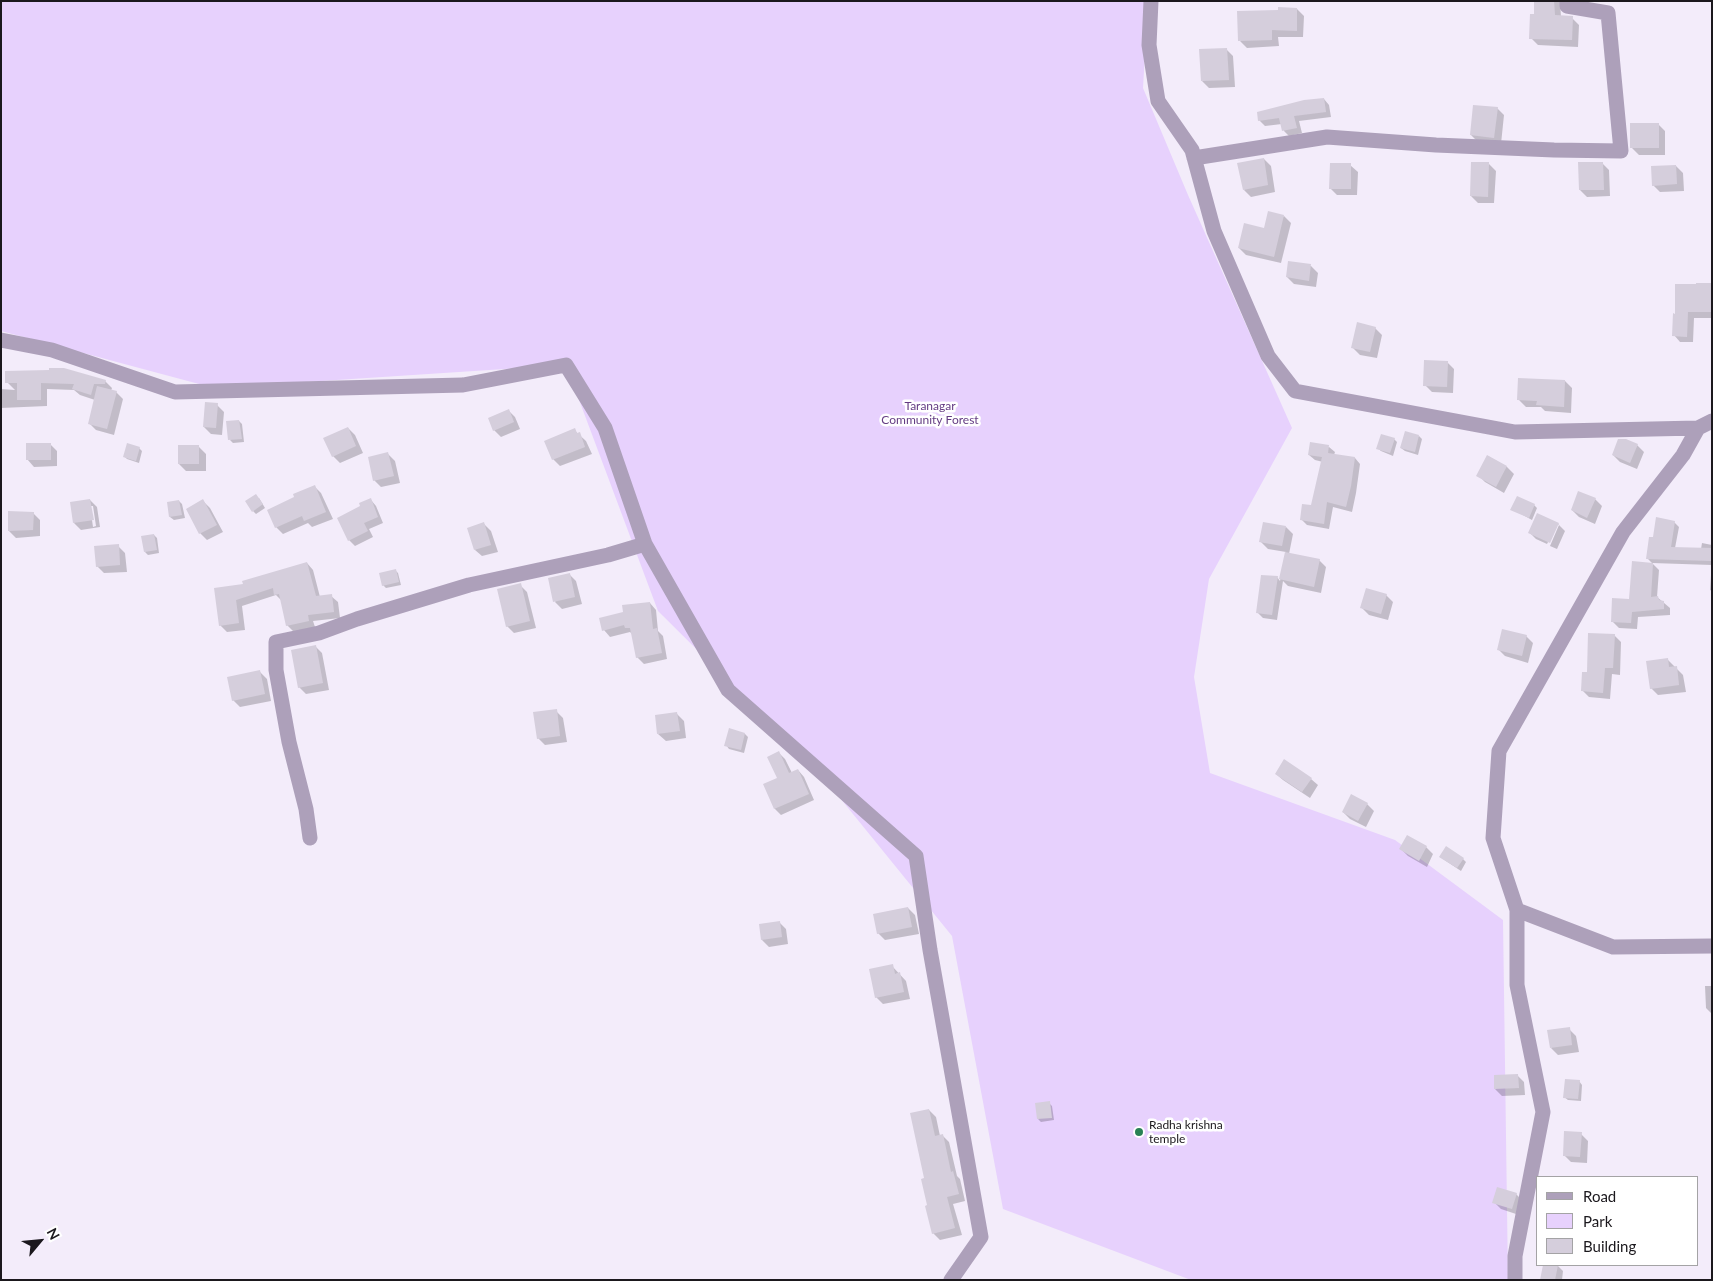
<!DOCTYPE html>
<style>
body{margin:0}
#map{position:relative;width:1713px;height:1281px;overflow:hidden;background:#f3ecfa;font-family:Lato,sans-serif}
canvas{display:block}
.frame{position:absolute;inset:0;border:2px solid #1b181d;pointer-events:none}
.legend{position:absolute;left:1536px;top:1176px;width:162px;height:90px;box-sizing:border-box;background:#fff;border:1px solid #a4a3a5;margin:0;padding:6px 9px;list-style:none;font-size:15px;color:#1b181d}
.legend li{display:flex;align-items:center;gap:10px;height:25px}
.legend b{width:25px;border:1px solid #a4a3a5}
.north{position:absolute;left:15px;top:1216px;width:50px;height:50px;-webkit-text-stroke:4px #fff;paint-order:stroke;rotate:62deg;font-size:14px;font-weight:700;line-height:20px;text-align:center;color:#1b181d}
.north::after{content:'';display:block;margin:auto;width:18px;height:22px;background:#1b181d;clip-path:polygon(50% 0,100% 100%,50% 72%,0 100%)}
</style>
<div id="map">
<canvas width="1713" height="1281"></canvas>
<div class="frame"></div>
<ul class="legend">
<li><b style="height:6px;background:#ada0ba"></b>Road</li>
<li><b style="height:14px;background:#e7d1fd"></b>Park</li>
<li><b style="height:14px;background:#d5cedc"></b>Building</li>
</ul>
<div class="north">N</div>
</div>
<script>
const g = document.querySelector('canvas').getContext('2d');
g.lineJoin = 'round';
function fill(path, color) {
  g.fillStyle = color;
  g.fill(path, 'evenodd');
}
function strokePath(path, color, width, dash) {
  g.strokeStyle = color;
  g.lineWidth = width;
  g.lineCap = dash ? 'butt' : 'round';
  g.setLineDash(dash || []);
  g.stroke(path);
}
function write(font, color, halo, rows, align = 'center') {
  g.font = font + ' Lato,sans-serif';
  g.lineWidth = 5;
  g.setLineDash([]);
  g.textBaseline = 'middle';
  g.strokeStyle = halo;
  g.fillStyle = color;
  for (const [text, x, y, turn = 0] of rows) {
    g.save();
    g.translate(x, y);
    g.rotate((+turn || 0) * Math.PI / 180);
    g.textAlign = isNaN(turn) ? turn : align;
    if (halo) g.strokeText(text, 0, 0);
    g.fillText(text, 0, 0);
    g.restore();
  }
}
fill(new Path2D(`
 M1 1H1148L1143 88 1188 195 1292 428 1209 579 1194 677 1210 773 1395 840 1503 920 1508 1280H1191L1003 1209 952 936 814 766 658 611 566 365 214 388 1 331Z`), '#e7d1fd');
fill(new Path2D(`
 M1535 1H1560L1561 17 1572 18 1579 25 1578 47 1538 45 1531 38 1536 16Z
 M1297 9 1304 16 1303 37H1278L1279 46 1247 48 1240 41 1279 11Z
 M1226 49 1233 56 1235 87 1209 88 1202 81Z
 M1324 99 1329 105 1331 117 1299 121 1302 133 1289 136 1284 131 1282 124 1265 126 1259 120Z
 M1497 108 1504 115 1501 144 1478 142 1471 135Z
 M1658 124 1665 131V155H1639L1632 148Z
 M1264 159 1271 166 1275 192 1251 197 1244 190Z
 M1602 163 1609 170 1610 196 1587 197 1580 190Z
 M1489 164 1496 171 1494 203H1478L1471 196Z
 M1350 165 1358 172 1357 195H1337L1330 188Z
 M1676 166 1683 173 1684 191 1660 192 1653 185Z
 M1284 216 1291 223 1281 263 1246 255 1239 248Z
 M1289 263 1311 266 1318 273 1316 287 1294 284 1287 277Z
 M1712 284V318H1694L1693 342H1680L1674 335 1675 315Z
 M1375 328 1382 335 1377 358 1360 355 1353 348Z
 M1447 362 1454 369 1453 393 1432 392 1425 385Z
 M105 381 112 388 111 391 116 392 123 399 114 435 96 430 89 423 95 400 80 395 74 390 47 389V406L1 408V389L15 390 7 382Z
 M1565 381 1572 388 1571 413 1545 411 1541 407H1526L1519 400Z
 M217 405 224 412 222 435 211 434 204 427Z
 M508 410 515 417 520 429 501 437 494 430Z
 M239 421 242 424 244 442 233 443 230 440Z
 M348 428 355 435 363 453 340 463 333 456Z
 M574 430 586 441 592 454 560 466 553 459Z
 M1419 436 1422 439 1418 455 1405 451 1401 448Z
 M1394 439 1397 442 1393 456 1381 451 1377 448Z
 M50 444 57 451V466L34 467 27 459Z
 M1637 445 1644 452 1637 469 1620 462 1613 455Z
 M199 447 206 454V471H186L179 464Z
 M1329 447 1335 452 1334 455 1355 458 1360 464 1356 493 1352 512 1333 507 1329 529 1307 525 1301 519 1312 506 1323 462 1315 460 1309 455Z
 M139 448 142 451 139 463 127 459 124 456Z
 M388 454 395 461 400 483 381 487 374 480Z
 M1488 456 1507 467 1514 474 1504 493 1485 482 1478 475Z
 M314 486 321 493 333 519 312 527 308 523 283 534 276 527 295 498Z
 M259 498 265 508 256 514 253 511Z
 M1595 499 1602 506 1595 524 1579 517 1572 510Z
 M90 500 97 507 100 527 81 530 74 523 71 503ZM90 506H93L96 526 93 527Z
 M371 500 376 506 383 523 369 529 373 537 355 546 349 540 362 506Z
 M179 501 182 504 185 518 174 520 170 517 168 503Z
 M203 501 210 508 223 532 207 540 200 533 187 509Z
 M1534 505 1537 508 1532 520 1512 509Z
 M33 513 40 520V536L16 538 9 531Z
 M1674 522 1679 527 1675 548 1701 549 1702 543 1712 545V565L1652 563 1659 570 1657 597 1670 608V615L1638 617 1637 629 1619 628 1612 621 1630 600 1653 564 1647 558 1654 539Z
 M484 524 491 531 498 552 482 556 475 550Z
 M1558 524 1559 525H1557L1547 544 1536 539 1529 532Z
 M1559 525 1565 531 1557 549 1550 546Z
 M1286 527 1293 534 1289 554 1319 560 1326 567 1321 593 1288 586 1283 581 1277 620 1263 618 1258 613 1277 577 1280 581 1286 552 1268 549 1261 542Z
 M154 535 157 538 159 553 148 555 145 552Z
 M118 546 125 553 127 572 104 573 97 566Z
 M307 563 313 570 320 597 331 596 338 602 340 618 313 621 315 627 294 632 287 625 281 600 276 595 242 606 245 630 227 632 220 625 245 585Z
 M395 570 398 573 401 585 386 588 383 585Z
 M569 574 576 581 582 604 562 609 555 602Z
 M1711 575 1712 576V591L1710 590Z
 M520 585 527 592 536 628 514 633 507 626Z
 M1386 595 1393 602 1388 620 1369 615 1362 608Z
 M650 603 656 610 658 631 663 636 667 659 644 664 637 657 633 635 630 632 610 637 604 630 624 613Z
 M1614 635 1621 642 1620 675 1612 674 1610 699 1589 697 1582 690 1588 674Z
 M1526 636 1533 643 1528 663 1505 656 1498 649Z
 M315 646 322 653 329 690 306 694 299 687Z
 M1667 659 1683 675 1686 692 1658 695 1651 688Z
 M260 672 267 679 271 701 240 707 233 700Z
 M556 711 563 718 567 742 545 745 538 738Z
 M677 714 684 721 686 738 666 741 658 734Z
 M730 730 745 734 748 737 744 753 729 749 726 745Z
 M779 753 785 759 792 773 798 770 804 777 814 800 781 815 775 809 764 785 778 779Z
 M1276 774 1311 779 1318 785 1310 798 1283 780Z
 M1367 804 1374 811 1366 827 1350 819 1343 812Z
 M1426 847 1433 854 1427 867 1408 856 1401 849Z
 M1440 857 1463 859 1466 862 1461 871Z
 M908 908 915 915 919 934 885 940 878 933Z
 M779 922 786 929 788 944 769 947 762 940 760 925Z
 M892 966 906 981 910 999 883 1004 876 997Z
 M1705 986H1712V1014L1706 1008Z
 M1569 1029 1576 1036 1579 1052 1558 1055 1551 1048Z
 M1517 1075 1524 1082 1525 1095 1502 1096 1495 1089Z
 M1579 1081 1582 1085 1581 1101 1568 1100 1564 1097Z
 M1049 1103 1052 1106 1054 1120 1041 1122 1038 1119Z
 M929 1110 936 1117 940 1136 942 1135 949 1142 957 1176 960 1179 965 1201 953 1204 962 1235 940 1240 933 1233 925 1179Z
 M1581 1134 1588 1141 1587 1163 1571 1162 1564 1155Z
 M1516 1194 1523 1201 1519 1215 1501 1209 1494 1202Z
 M1544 1265H1557L1563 1271 1562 1280H1541Z`), '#0003');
fill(new Path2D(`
 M1534 1H1554L1555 15 1573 16 1572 40 1529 39 1530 14H1534Z
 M1278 7 1297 8V31L1272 30V40L1238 41 1237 11 1278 10Z
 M1227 48 1229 80 1201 81 1199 49Z
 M1324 98 1326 112 1294 116 1297 128 1282 131 1279 118 1258 121 1257 112 1304 100Z
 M1473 105 1498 107 1494 138 1470 135Z
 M1630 123H1659V148H1630Z
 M1264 158 1268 185 1243 190 1237 163Z
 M1471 162H1489L1488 197 1470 196Z
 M1578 162H1603L1604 190H1579Z
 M1330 163H1351V189H1329Z
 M1676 165 1677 184 1652 186 1651 166Z
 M1268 211 1284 215 1274 257 1238 248 1244 223 1264 228Z
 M1288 261 1311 264 1309 281 1286 277Z
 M1696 283H1712V312H1688L1687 337 1672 336 1673 313 1675 314V284H1696Z
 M1357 322 1376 327 1370 352 1351 348Z
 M1424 360 1448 361 1447 387 1423 386Z
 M49 368H64L106 380 105 384H94L91 395 72 389 74 384 41 383V400H17V383H5V371L49 370Z
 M1518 378 1565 380 1564 407 1536 405 1537 401 1517 400Z
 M97 386 117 391 107 429 88 424Z
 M205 402 218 403 216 428 203 427Z
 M509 409 514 422 493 431 488 418Z
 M239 420 242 439 228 440 226 421Z
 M348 427 356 446 332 457 323 438Z
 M575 428 577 433 580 432 585 447 552 460 544 441Z
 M1405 431 1419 435 1415 452 1400 448Z
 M1381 434 1395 438 1390 453 1376 449Z
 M1618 439H1626L1638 444 1630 463 1612 455Z
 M1310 442 1329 445 1328 453 1355 457 1351 486 1346 507 1327 502 1324 524 1300 520 1302 504 1311 505 1322 457 1308 455Z
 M26 443H51V460H26Z
 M127 443 140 447 136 461 123 457Z
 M178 445H199V464H178Z
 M388 452 394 476 373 481 368 457Z
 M1487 455 1507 466 1496 487 1476 476Z
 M315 485 326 512 304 521 302 516 275 528 267 510 294 497 293 494Z
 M1578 491 1596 498 1587 518 1571 510Z
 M256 494 263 504 252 512 245 501Z
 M1517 496 1535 504 1529 518 1510 510Z
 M371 498 378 517 364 523 368 531 348 541 337 518 360 506 359 503Z
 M90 499 94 520 73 523 70 502Z
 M203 499 217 525 199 534 186 509Z
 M179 500 182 515 169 517 167 502Z
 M8 511 34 512 33 530 8 531Z
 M1537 513 1559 523 1550 543 1528 533Z
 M1656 517 1675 521 1671 547 1712 548V561L1646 559 1649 537H1653Z
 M484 522 491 545 474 550 467 528Z
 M1263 522 1286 526 1282 546 1259 542Z
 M154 534 157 550 144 552 141 536Z
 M119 544 120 565 96 567 94 546Z
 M1285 552 1320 559 1314 587 1279 579Z
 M1632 561 1653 563 1651 597 1658 596 1659 600 1664 601V609L1632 612 1631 623 1611 622 1612 598 1629 599Z
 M307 562 316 596 332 594 334 612 308 615 309 621 286 626 279 594 274 595 273 588 236 600 239 623 219 626 214 588 243 584 242 581Z
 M396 569 399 582 382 586 379 573Z
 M570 573 575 597 553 602 548 578Z
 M1261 575 1278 576 1272 615 1256 613Z
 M521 583 530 621 506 627 497 589Z
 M1366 588 1387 594 1381 614 1360 608Z
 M650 602 653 629 657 628 662 653 636 658 630 628H625L624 625 602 631 599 618 623 612 622 605Z
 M1502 629 1527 635 1522 656 1497 650Z
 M1588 633 1615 634 1613 668H1605L1603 693 1581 691 1582 672H1587Z
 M316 645 323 683 298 688 291 650Z
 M1668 658 1669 667 1677 666 1679 685 1650 689 1646 661Z
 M260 670 265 694 232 701 227 677Z
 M557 709 560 736 537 739 533 712Z
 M677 712 680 731 657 734 655 715Z
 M729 728 745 733 741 750 724 746Z
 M779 751 789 773 798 769 809 794 774 809 763 784 777 778 767 757Z
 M1284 759 1312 778 1302 792 1275 774Z
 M1351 794 1368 803 1358 821 1342 812Z
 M1407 835 1427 846 1419 861 1399 849Z
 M1446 846 1464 858 1457 868 1439 857Z
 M908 907 912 927 877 934 873 914Z
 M780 921 782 937 761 940 759 924Z
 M893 964 895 974 900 972 904 992 875 998 869 969Z
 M1570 1027 1572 1045 1550 1048 1547 1030Z
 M1518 1074 1519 1088 1494 1089V1075Z
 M1565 1079 1580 1080 1578 1099 1563 1098Z
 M1050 1101 1052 1118 1037 1119 1035 1103Z
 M929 1109 935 1136 943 1134 951 1172 953 1171 959 1194 947 1197 955 1228 932 1234 925 1206 927 1205 921 1179 924 1178 910 1113Z
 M1564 1131 1582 1132 1580 1157 1563 1156Z
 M1497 1187 1517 1193 1512 1209 1492 1203Z
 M1543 1265H1558L1555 1280H1540Z`), '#d5cedc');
strokePath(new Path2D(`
 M1151 1 1149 45 1158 101 1192 150 1214 231 1268 356 1295 391 1515 432 1698 428
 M1194 158 1327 137 1436 145 1554 150 1621 151 1608 13 1567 6V1
 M1 340 52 350 175 392 463 385 566 365 605 428 645 544 728 690 916 856 930 950 981 1237 951 1280
 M310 838 306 809 289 742 276 670V642L319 633 357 619 469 585 608 555 645 544
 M1517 910 1613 947 1712 946
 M1515 1280V1256L1543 1112 1517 985V910L1493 838 1499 751 1623 532 1683 455 1698 428 1712 421`), '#ada0ba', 15);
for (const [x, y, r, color] of [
 [1139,1132,5,"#288155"]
]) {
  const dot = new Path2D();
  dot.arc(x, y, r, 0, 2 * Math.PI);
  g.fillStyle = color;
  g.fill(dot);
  strokePath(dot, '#fff', 2);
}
write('12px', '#643c83', '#fff', [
 ["Taranagar",930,406],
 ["Community Forest",930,420]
]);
write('12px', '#1b181d', '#fff', [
 ["Radha krishna",1149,1125],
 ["temple",1149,1139]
], 'left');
</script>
